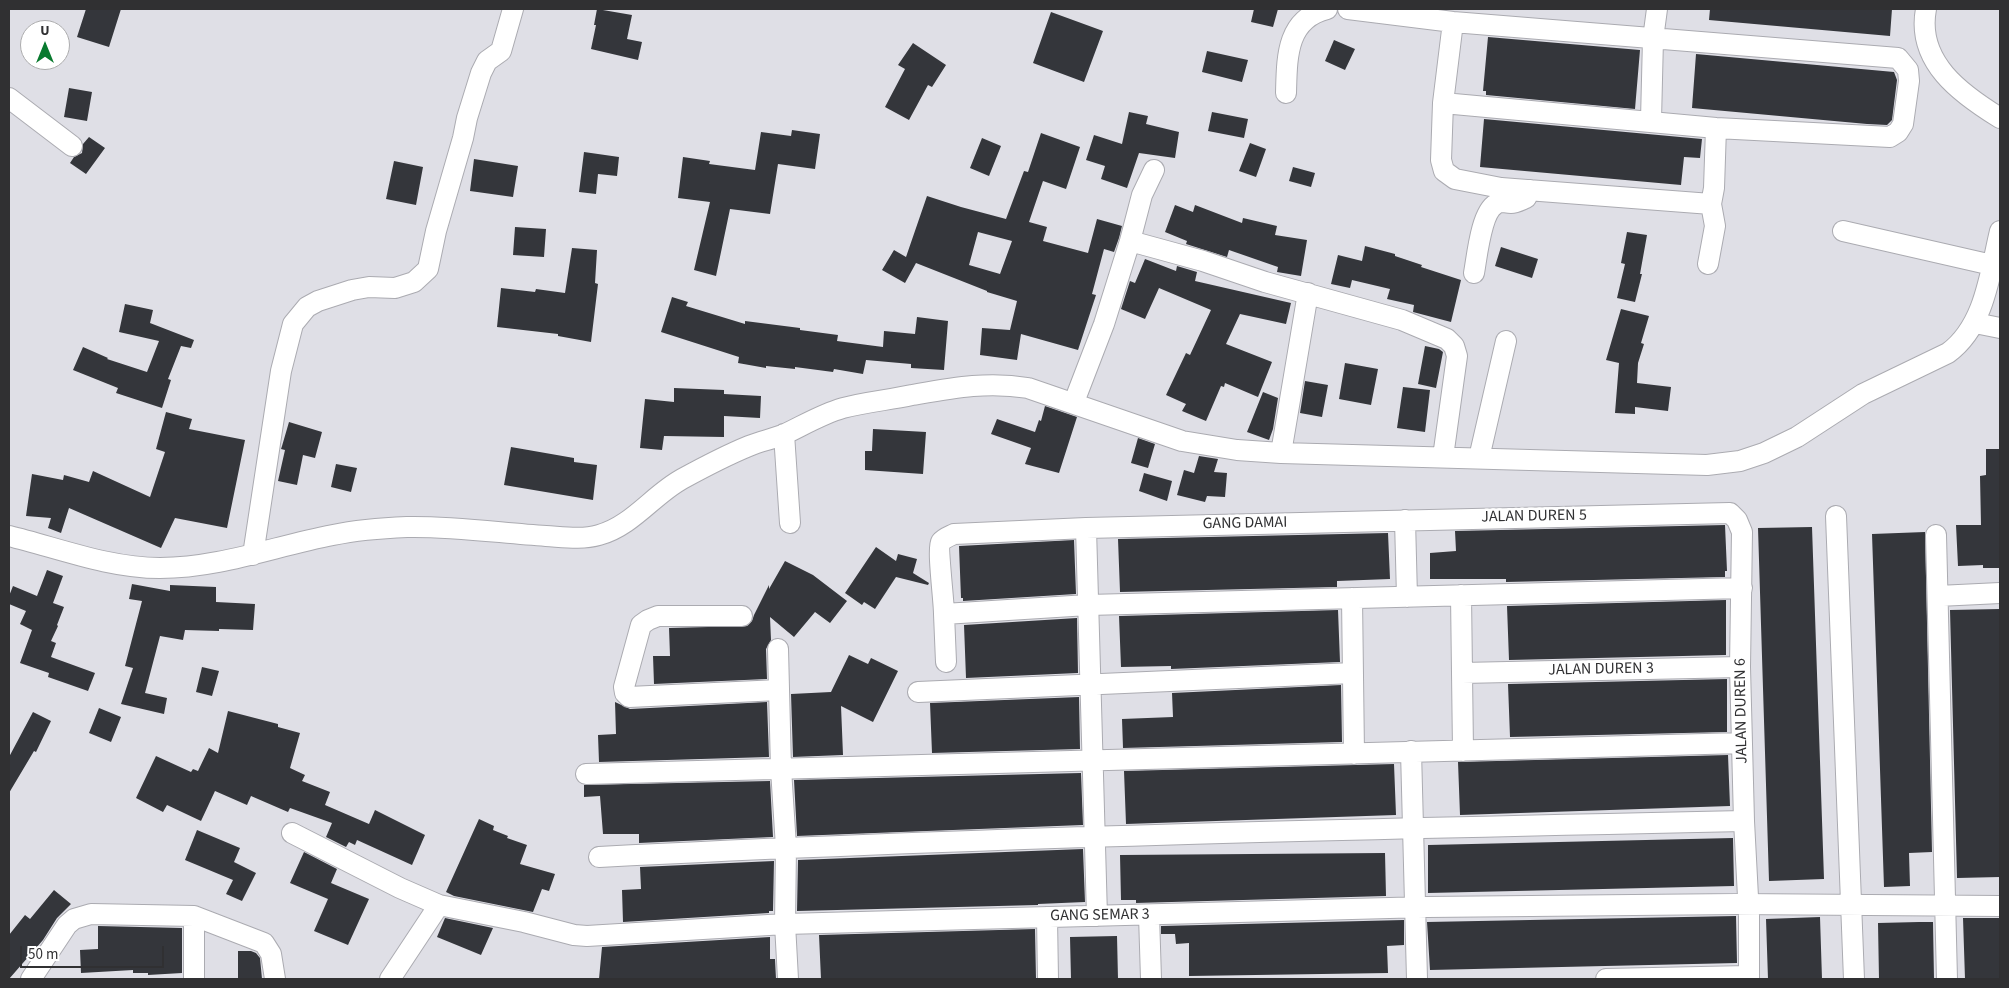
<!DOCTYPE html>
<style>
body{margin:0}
#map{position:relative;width:2009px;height:988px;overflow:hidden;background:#dfdfe6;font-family:"Source Sans 3",sans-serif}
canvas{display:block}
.frame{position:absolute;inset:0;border:10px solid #303032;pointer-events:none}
.north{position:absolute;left:20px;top:20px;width:50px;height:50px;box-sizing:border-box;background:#fff;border:1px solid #acacad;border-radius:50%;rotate:0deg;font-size:14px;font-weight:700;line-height:20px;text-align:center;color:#303032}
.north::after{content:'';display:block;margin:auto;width:18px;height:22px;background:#097a2f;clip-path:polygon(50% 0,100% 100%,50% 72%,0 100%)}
.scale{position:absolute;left:20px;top:946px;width:144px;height:22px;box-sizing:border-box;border:2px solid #303032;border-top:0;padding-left:6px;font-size:15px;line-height:18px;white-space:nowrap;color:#303032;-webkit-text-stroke:4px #fff;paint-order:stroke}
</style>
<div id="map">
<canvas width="2009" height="988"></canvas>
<div class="frame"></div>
<div class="north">U</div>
<div class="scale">50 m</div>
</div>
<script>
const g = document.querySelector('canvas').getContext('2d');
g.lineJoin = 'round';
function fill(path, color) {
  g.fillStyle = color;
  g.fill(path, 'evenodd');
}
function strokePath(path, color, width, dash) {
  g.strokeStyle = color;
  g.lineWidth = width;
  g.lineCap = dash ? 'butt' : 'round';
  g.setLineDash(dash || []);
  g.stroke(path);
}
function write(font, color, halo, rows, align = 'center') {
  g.font = font + ' "Source Sans 3",sans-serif';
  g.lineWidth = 5;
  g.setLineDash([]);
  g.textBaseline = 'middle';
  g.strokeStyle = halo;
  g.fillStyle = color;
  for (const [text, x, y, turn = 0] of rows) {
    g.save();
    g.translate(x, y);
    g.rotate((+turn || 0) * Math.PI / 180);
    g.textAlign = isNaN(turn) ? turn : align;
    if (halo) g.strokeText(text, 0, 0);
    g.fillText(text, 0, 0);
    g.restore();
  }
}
fill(new Path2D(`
 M86 9H121L109 47 77 37Z
 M597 9 632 15 627 39 642 42 638 60 591 49 596 25H594Z
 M1254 9H1278L1273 27 1251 22Z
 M1710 9H1892L1890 36 1709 20Z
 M1051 12 1103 31 1084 82 1033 63Z
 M1488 37 1640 50 1635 109 1486 95V91H1483Z
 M1334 40 1355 49 1345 70 1325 61Z
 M913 43 946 65 932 87 928 85 909 120 885 107 905 69 898 65Z
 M1207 51 1248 60 1242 82 1202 72Z
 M1696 54 1894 72 1897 80 1892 120 1887 125 1867 124 1692 108Z
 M69 88 92 92 87 121 64 117Z
 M1129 112 1148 116 1146 124 1179 132 1175 158 1139 153 1127 188 1101 179 1105 166 1086 160 1094 135 1122 144Z
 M1212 112 1248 119 1244 138 1208 131Z
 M1484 119 1702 139 1700 158 1684 157 1681 185 1480 167Z
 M792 130 820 134 815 169 778 164 770 214 730 209 716 276 694 270 710 202 678 198 683 157 710 161 709 164 755 170 761 132 791 136Z
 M1041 133 1080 147 1066 189 1043 181 1029 222 1047 227 1043 241 1088 253 1097 219 1122 226 1119 238 1114 252 1104 249 1092 294 1096 295 1078 350 1021 334 1017 360 980 355 982 328 1010 330 1017 301 987 292V291L916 263 905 283 882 270 894 250 906 257 927 196 961 207 1006 219 1024 171 1028 172ZM978 232 1012 241 1000 274 969 265Z
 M89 137 105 148 86 174 70 163 74 157 82 153 83 144Z
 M982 138 1001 146 989 176 970 168Z
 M1250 143 1266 149 1256 177 1239 171Z
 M584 152 619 157 617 176 598 174 596 194 579 192Z
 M474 159 518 166 513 197 470 191Z
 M394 161 423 167 416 205 386 199Z
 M1293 167 1315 173 1311 187 1289 181Z
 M1175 205 1193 212 1195 205 1242 223 1243 218 1277 226 1275 235 1307 240 1301 276 1277 272 1278 267 1229 250 1227 257 1186 244 1187 241 1165 232Z
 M515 227 546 229 544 257 513 255Z
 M1627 232 1647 235 1640 274H1642L1635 302 1617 298 1625 264 1621 263Z
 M1365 246 1395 254V256L1422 265 1421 267 1461 280 1451 322 1413 312 1414 305 1387 299 1390 289 1352 280 1350 288 1331 284 1338 255 1362 261Z
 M1501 247 1538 259 1532 278 1495 266Z
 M572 248 597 250 595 283 598 284 591 342 558 336V334L497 327 501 288 535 292 536 289 565 293Z
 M1145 259 1176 271 1177 266 1197 272 1195 281 1291 303 1286 324 1240 314 1226 344 1272 362 1258 397 1225 383 1224 387 1221 386 1206 421 1182 411 1186 404 1166 395 1186 353 1190 355 1211 310 1159 288 1145 319 1121 309 1130 281 1135 283Z
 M672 297 688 302 686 306 745 324V321L800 328V330L838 335 837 341 883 347 884 331 915 334 917 317 948 321 944 370 911 368V364L866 360 863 374 834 369 833 372 795 367V369L766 366V368L738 363 739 357 661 332Z
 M125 304 153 310 150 323 194 340 191 348 181 346 168 379 171 380 162 408 116 393 118 388 73 370 83 347 108 358 107 359 147 372 159 341 119 332Z
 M1621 309 1649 316 1641 343 1644 344 1638 363 1637 383 1671 387 1668 411 1635 407V414L1615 413 1619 363 1606 360Z
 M1425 346 1439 349 1443 352 1436 388 1418 384Z
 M1345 363 1378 369 1371 405 1339 399Z
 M1305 381 1328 385 1322 417 1300 413Z
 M1403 387 1430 390 1425 432 1397 428Z
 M674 388 724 390V394L761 396 760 418 724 416V437L664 436 662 450 640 448 645 399 674 402Z
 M1263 392 1278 398 1273 429 1269 440 1247 432Z
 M1045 406 1077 417 1059 473 1025 464 1031 448 991 434 997 419 1035 432 1039 420 1041 421Z
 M166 412 192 419 189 429 245 440 227 528 175 518 161 548 69 508 61 533 48 528 51 518 26 516 32 474 63 480 64 475 89 482 93 471 150 497 165 452 156 449Z
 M289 422 322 432 315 458 303 455 297 485 278 481 285 450 281 449 282 446Z
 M873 429 926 432 923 474 865 470V451H872Z
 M1138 438 1155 444 1148 468 1131 463Z
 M511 447 574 458V462L597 465 593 500 504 485Z
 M1986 449H2000V568H1983V565L1958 566 1956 525H1981L1980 476 1986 475Z
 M1199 456 1218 459 1214 472 1227 473 1225 497 1207 496 1205 502 1177 495 1184 470 1194 473Z
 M336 464 357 468 351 492 331 487Z
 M1144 473 1172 481 1167 501 1139 491Z
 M1725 525 1727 571H1725V577L1506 582V579H1430V553L1456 551 1455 531Z
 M1812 527 1824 879 1769 881 1758 528Z
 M1925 532 1932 852 1909 853 1910 886 1884 887 1872 534Z
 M1388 533 1390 579 1337 581V587L1120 592 1118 539Z
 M1074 540 1076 594 963 601V598H961L959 546Z
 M876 547 896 561 898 554 917 559 913 573 929 583 928 585 896 577 875 609 864 602 862 605 845 593Z
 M785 561 813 575 847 601 830 623 815 612 794 637 770 617 771 640 766 649 767 679 654 684 653 656H670L669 628 747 626 752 621 754 615 769 585V589Z
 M47 570 63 576 53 603 64 607 57 625 58 626 51 641 56 643 51 657 95 673 88 691 48 677 49 673 20 663 32 630 20 624 26 611 9 604V596L13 586 37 596Z
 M132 584 170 591V585L216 587V602L255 604 253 630 219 629V631L185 630 183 640 160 636 145 693 167 698 164 714 121 704 133 668 125 666 142 601 129 599Z
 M1726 600V655L1509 660 1507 606Z
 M2000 609V877L1957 878 1950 610Z
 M1338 610 1340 662 1171 669V666L1121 667 1119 616Z
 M1077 618 1078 673 966 678 964 625Z
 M849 655 868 664 871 658 898 671 873 722 841 706 843 755 793 757 791 694 831 692Z
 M202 667 219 671 212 696 196 692Z
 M1727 679V732L1510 737 1508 684Z
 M1341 685 1342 742 1123 748 1122 719 1173 717 1172 693Z
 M1079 697 1080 749 932 753 930 703Z
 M615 702 630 709 767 702 769 757 599 762 598 735 616 734Z
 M99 708 121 717 111 742 89 733Z
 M228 711 278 724V727L300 733 290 768 305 775 302 781 330 792 325 805 369 824 375 810 425 835 412 865 357 840 355 845 349 842 346 847 326 837 332 823 290 808 288 812 251 796 247 805 215 791 201 821 167 805 163 812 136 798 156 756 191 772 193 769 198 771 209 748 218 753Z
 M33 712 51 721 36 752 34 751 9 793V757Z
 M1728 755 1730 806 1460 815 1458 762Z
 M1394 764 1396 815 1126 824 1124 771Z
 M1081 773 1083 825 797 836 794 780Z
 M770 781 773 837 639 843V834H603L600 796 584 797V785Z
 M479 819 494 826 493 830 508 836 507 838 527 845 520 864 555 874 549 891 542 889 533 912 454 896 446 892Z
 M197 830 240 848 234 862 256 873 242 901 226 894 233 880 185 860Z
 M1733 838 1734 886 1428 893V845Z
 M1083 849 1085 902 1038 904V905L797 911 798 860Z
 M304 852 337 869 331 883 369 899 348 945 314 931 328 899 290 883Z
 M1385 853 1386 896 1136 903V900H1121L1120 855Z
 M774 861 773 911H769V913L623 922 622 890 641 889 640 867Z
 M54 890 71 904 57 918 43 940 9 979V935L25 915 30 919Z
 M1736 916 1737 963 1430 970 1427 922Z
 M1820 917 1822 979H1768L1766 919Z
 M445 918 493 928 481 955 437 937Z
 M1963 918H2000V979H1965Z
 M1404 920V945L1387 946 1388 973 1189 976V943L1176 944 1175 934H1161V926Z
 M1919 922H1933L1934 979H1879L1878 923Z
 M98 926 182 928V973L148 975V973H133V970L81 973 80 950 98 949Z
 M1035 929 1036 979H821L819 935Z
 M1117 936 1118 979H1071L1070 937Z
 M770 937V959H775L776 979H599L602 947Z
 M238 951H251L256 953 260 958 262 979H238Z`), '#34363b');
const minor = new Path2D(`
 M1348 9 1453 22 1898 58 1908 70 1909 81 1903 124 1898 132 1890 137 1716 128 1443 103
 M1926 9C1916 62 1961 94 2000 118
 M1453 22 1443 103 1441 160 1444 171 1455 179 1501 188 1711 204 1714 188 1716 128
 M1286 93C1287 58 1286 19 1327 9
 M9 98 72 146
 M1651 120 1653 39 1657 9
 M1843 231 1992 265
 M1130 241 1203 261 1265 282 1402 320 1447 339 1454 346 1457 356 1443 457
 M1708 264 1715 226 1711 204
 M1474 273C1477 257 1481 212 1496 204 1501 200 1505 203 1511 203 1516 203 1521 200 1526 198L1530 190
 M1975 323 2000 328
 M1074 402 1104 324 1130 241 1142 195 1154 170
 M784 434 790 523
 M1281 453 1308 293
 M1479 458 1506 341
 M1836 516 1854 979
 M1405 520 1407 597
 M1086 528 1097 916
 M1936 535 1947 979
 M9 536C58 548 109 568 160 568 220 568 275 546 333 535 357 530 382 528 407 527 453 526 500 533 546 536 563 537 582 540 599 535 632 526 653 495 682 479 704 467 727 455 749 446 761 441 773 439 785 434 804 425 822 414 843 408 865 402 889 400 912 395 952 388 987 381 1028 388L1182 441 1237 450 1281 453 1707 465 1740 461 1764 453 1797 437 1863 394 1948 353C1985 326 1990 273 2000 231
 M253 555 281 371 293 324 307 307 318 301 352 290 369 287 395 288 414 282 428 269 436 231 463 138 467 118 481 73 487 61 501 51 513 9
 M1742 588 1088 605 944 614C944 601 937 548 941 542 944 538 950 536 954 534L1086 528 1730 513 1737 520 1742 532 1740 667 1744 821 1749 916V979
 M1461 595 1463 751
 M1938 596 2000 593
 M1352 598 1354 754
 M944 614 946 662
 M742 616H658L648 620 641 625 624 687 625 693 629 697 779 690
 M778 649 781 769 786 847 785 924 788 979
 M1462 673 1740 667
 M918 692 1353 673
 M1411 751 1417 979
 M586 774 1742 743
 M292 833 400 888 439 905 524 922 574 935 587 936 785 924 1427 907 1737 904 2000 906
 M599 857C981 837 1362 829 1744 821
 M1149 915 1151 979
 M1047 917 1048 979
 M31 979 67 925 74 919 91 914 194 916 264 943 271 954 275 979
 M194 979V916
 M390 979 439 905
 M1606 979 1748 976`);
strokePath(minor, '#ababb1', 22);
strokePath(minor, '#fff', 20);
write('16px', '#303032', '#fff', [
 ["JALAN DUREN 5",1534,517,-1],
 ["GANG DAMAI",1245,524,-1],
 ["JALAN DUREN 3",1601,670,-1],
 ["JALAN DUREN 6",1742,711,-91],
 ["GANG SEMAR 3",1100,916,-1]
]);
</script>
